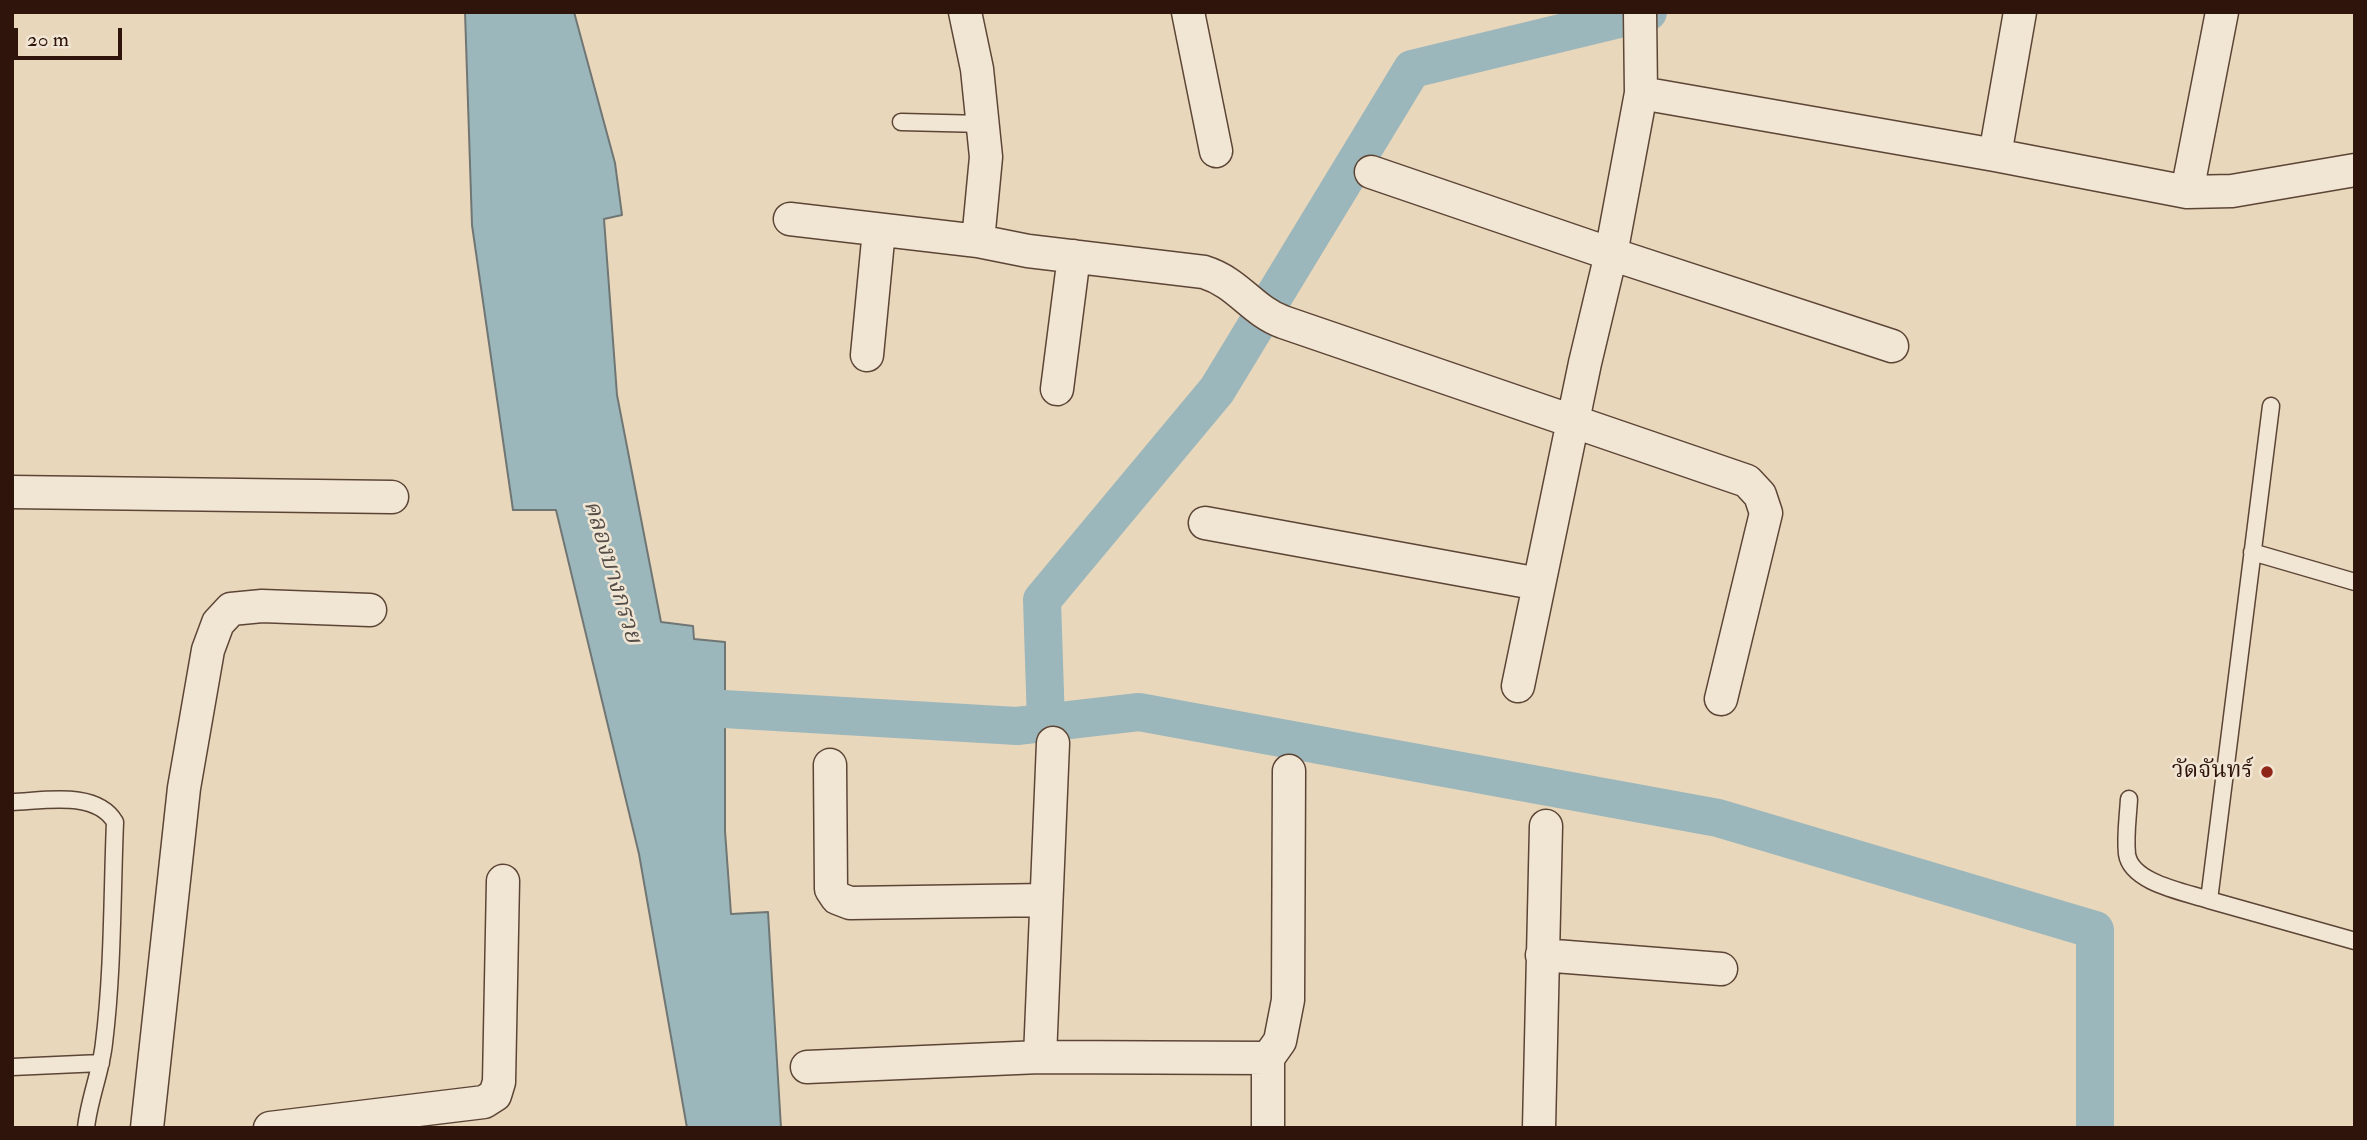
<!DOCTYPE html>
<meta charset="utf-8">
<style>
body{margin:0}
#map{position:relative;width:2367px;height:1140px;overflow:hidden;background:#e9d7bc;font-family:"IM FELL Double Pica",serif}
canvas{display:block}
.frame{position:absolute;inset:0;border:14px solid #2e140a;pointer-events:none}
.scale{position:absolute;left:14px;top:28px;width:108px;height:32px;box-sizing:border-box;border:4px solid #2e140a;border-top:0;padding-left:9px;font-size:21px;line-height:24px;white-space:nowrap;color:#2e140a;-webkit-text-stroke:5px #f1e5d3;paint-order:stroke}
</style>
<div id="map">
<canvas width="2367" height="1140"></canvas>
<div class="frame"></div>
<div class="scale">20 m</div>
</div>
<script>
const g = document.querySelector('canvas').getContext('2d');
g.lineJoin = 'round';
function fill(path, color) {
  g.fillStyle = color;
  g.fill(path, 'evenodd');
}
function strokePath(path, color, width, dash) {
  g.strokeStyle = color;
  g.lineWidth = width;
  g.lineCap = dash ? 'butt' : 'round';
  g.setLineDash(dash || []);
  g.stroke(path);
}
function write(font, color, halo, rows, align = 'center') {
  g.font = font + ' "IM FELL Double Pica","Noto Serif Thai",serif';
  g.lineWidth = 5;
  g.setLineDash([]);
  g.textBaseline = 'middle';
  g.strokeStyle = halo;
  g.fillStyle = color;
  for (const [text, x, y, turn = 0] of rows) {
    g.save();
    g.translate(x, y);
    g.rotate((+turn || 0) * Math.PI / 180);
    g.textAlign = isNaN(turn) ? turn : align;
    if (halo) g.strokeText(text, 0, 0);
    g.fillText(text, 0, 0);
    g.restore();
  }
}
const water = new Path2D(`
 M465 12H574L615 163 622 215 604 219 617 395 661 622 693 626 694 639 725 642V831L731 914 768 912 781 1128H687L639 854 556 510H513L472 225Z`);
fill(water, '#9cb7bb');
strokePath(water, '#707674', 2);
strokePath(new Path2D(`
 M672 706 1017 726 1139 712 1718 818 2095 930V1128
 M1046 723 1042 600 1217 390 1412 69 1648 12`), '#9cb7bb', 38);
const lane = new Path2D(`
 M901 122 984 124
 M2271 406 2209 900 2355 941
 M2252 552 2355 582
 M2129 799C2128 817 2125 836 2127 854 2131 883 2185 892 2209 900
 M12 802C44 801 96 790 115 822 112 895 113 970 104 1043 101 1072 89 1099 86 1128
 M12 1067 101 1063`);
const street = new Path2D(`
 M965 12 977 69 986 157 978 241
 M1188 12 1216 151
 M1641 93 1995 155 2187 192 2232 191 2355 170
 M1995 155 2020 12
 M1371 172 1611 254 1892 346
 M2187 192 2222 12
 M790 219 978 241 1028 251 1204 272C1239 283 1251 310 1283 322L1747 481 1760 495 1766 513 1721 699
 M867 355 879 230
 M1057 389 1074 256
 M12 492 392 497
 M1205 523 1539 584
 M1518 686 1585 363 1611 254 1641 93 1640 12
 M830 765 831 889 837 898 850 903 1046 900
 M1542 955 1721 969
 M1040 1057 1053 743
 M807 1067 1040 1057 1268 1058
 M147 1128 184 788 208 650 218 623 231 609 262 606 370 610
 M270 1128 484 1102 495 1095 499 1082 503 881
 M1268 1128V1058L1280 1041 1288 1000 1289 771
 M1539 1128 1546 826`);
strokePath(lane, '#5d4536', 19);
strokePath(street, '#5d4536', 35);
strokePath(lane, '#f1e5d3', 16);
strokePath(street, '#f1e5d3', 32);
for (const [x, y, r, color] of [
 [2267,772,7,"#8f2418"]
]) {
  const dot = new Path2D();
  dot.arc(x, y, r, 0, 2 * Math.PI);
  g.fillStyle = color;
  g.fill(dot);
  strokePath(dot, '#f1e5d3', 2.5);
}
write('23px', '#2e140a', '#f1e5d3', [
 ["วัดจันทร์",2253,772]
], 'right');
write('italic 24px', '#544d48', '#f1e5d3', [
 ["คลองบางกรวย",611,572,73]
]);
</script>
